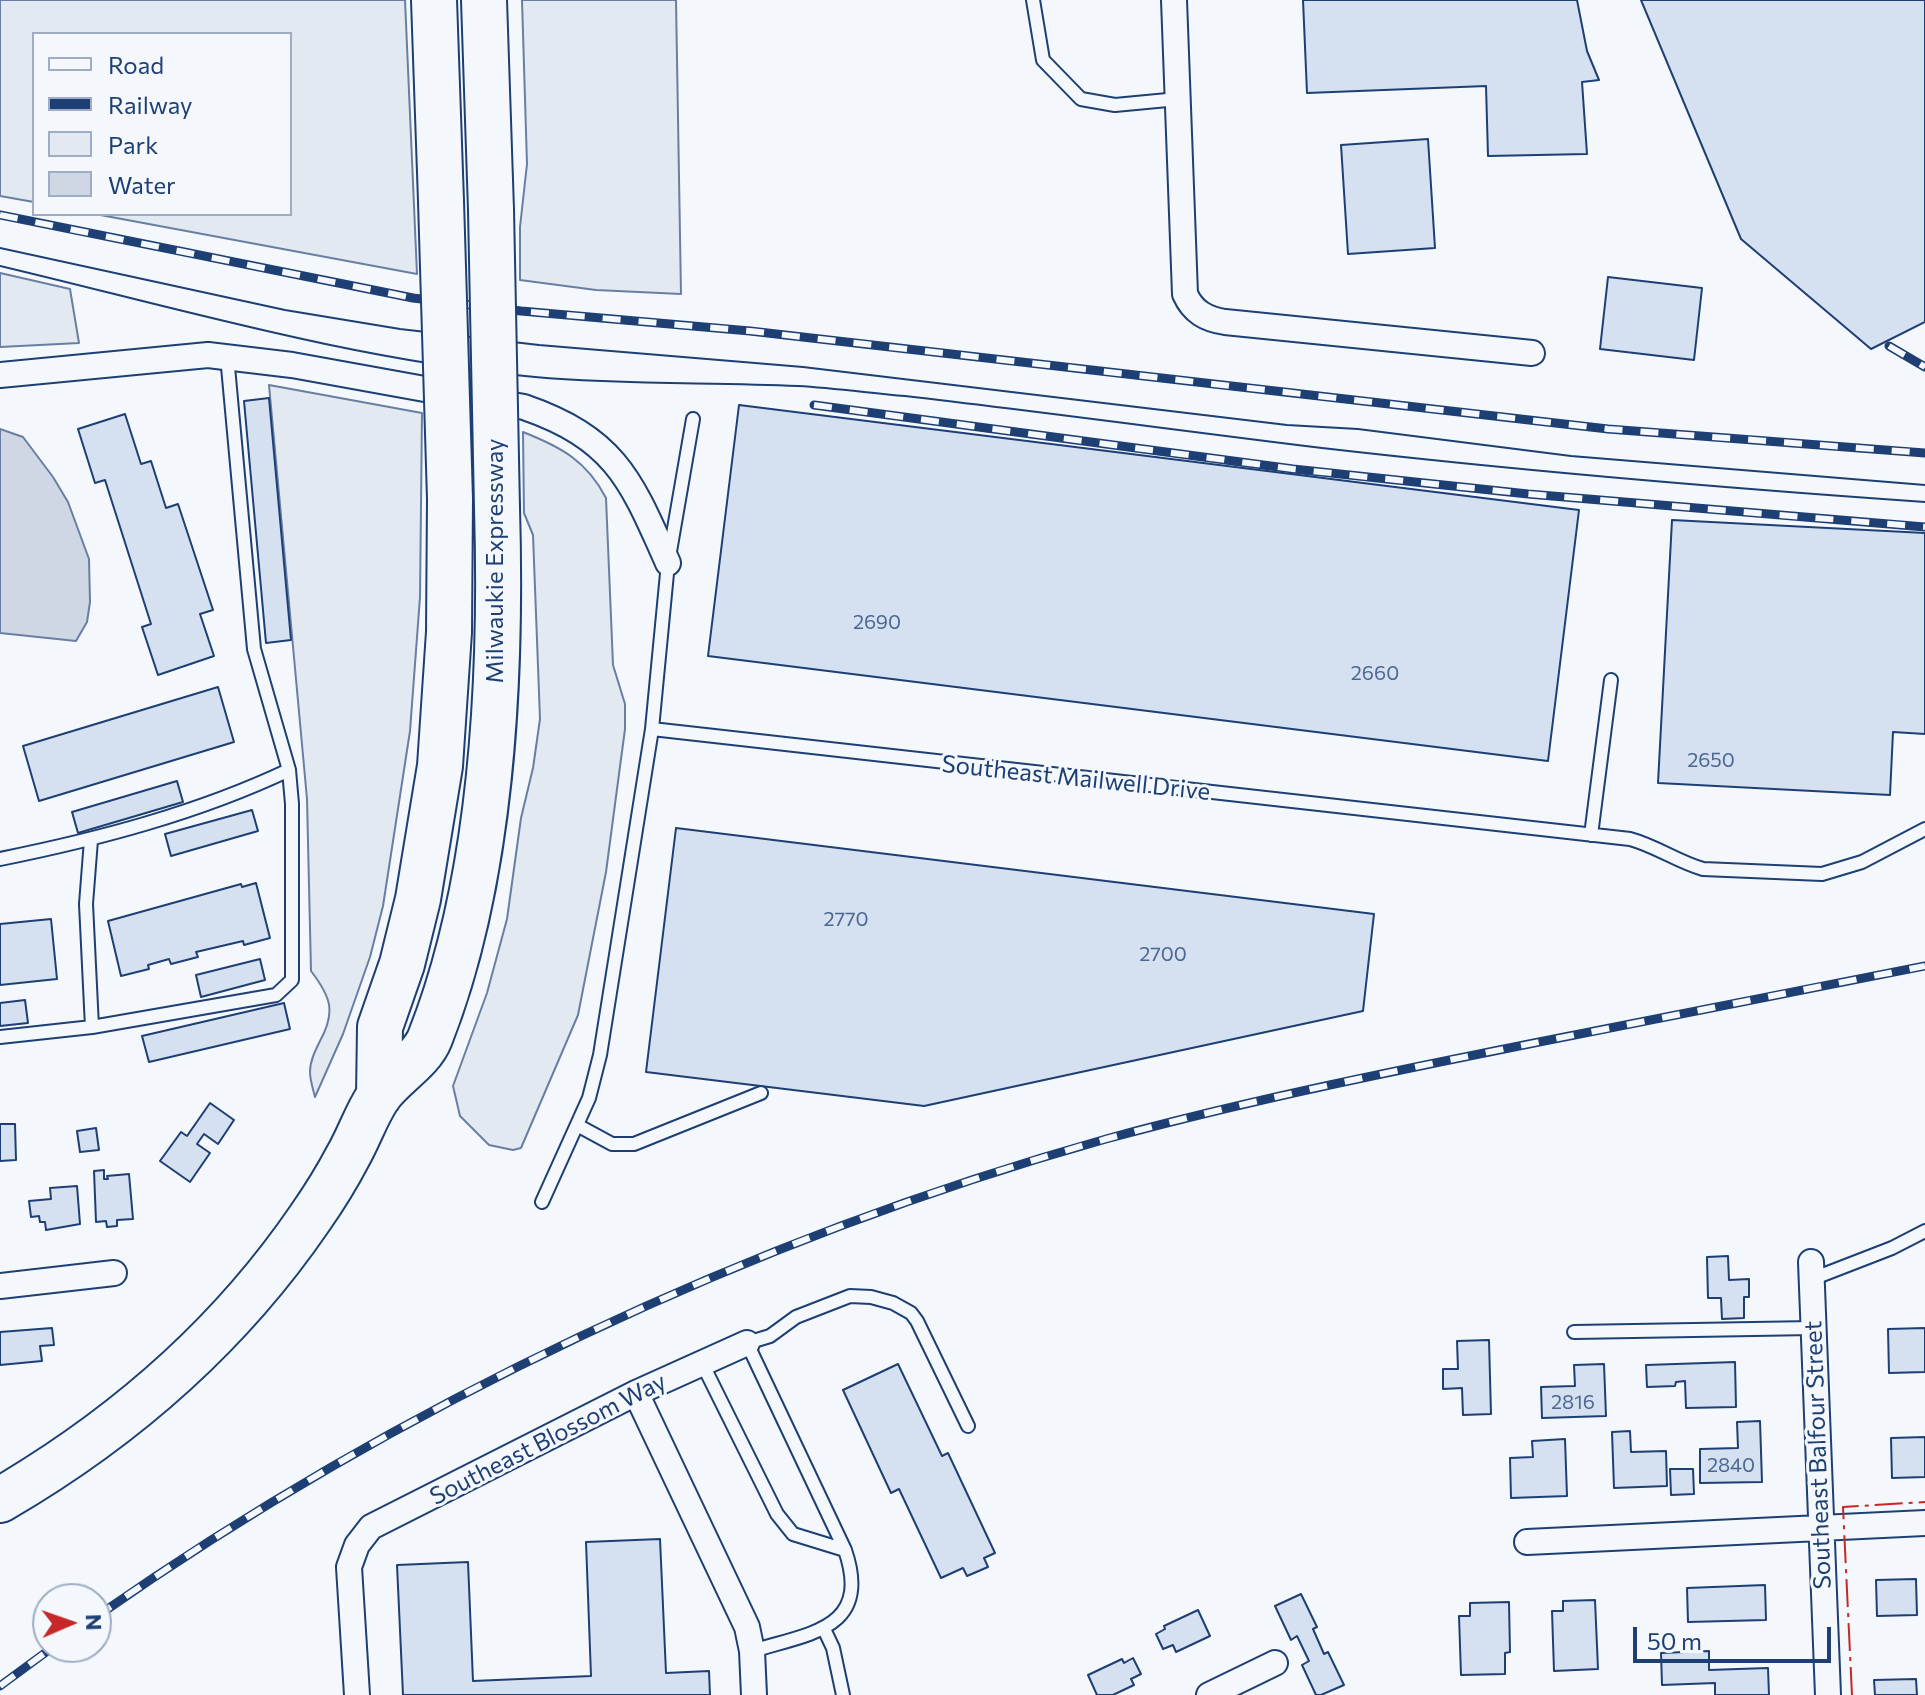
<!DOCTYPE html>
<style>
body{margin:0}
#map{position:relative;width:1925px;height:1695px;overflow:hidden;background:#f4f7fb;font-family:Commissioner,sans-serif}
canvas{display:block}
.legend{position:absolute;left:32px;top:32px;width:260px;height:184px;box-sizing:border-box;background:#f4f7fb;border:2px solid #9eadc5;margin:0;padding:10px 14px;list-style:none;font-size:24px;color:#1d3f73}
.legend li{display:flex;align-items:center;gap:16px;height:40px}
.legend b{width:40px;border:2px solid #9eadc5}
.north{position:absolute;left:32px;top:1583px;width:80px;height:80px;box-sizing:border-box;background:#f4f7fb;border:2px solid #9eadc5;border-radius:50%;rotate:88deg;font-size:22px;font-weight:700;line-height:32px;text-align:center;color:#1d3f73}
.north::after{content:'';display:block;margin:auto;width:28px;height:36px;background:#c62828;clip-path:polygon(50% 0,100% 100%,50% 72%,0 100%)}
.scale{position:absolute;left:1633px;top:1627px;width:198px;height:36px;box-sizing:border-box;border:4px solid #1d3f73;border-top:0;padding-left:10px;font-size:24px;line-height:28px;white-space:nowrap;color:#1d3f73;-webkit-text-stroke:6px #f4f7fb;paint-order:stroke}
</style>
<div id="map">
<canvas width="1925" height="1695"></canvas>
<ul class="legend">
<li><b style="height:10px;background:#f4f7fb"></b>Road</li>
<li><b style="height:10px;background:#1d3f73"></b>Railway</li>
<li><b style="height:22px;background:#e3e9f0"></b>Park</li>
<li><b style="height:22px;background:#cfd7e4"></b>Water</li>
</ul>
<div class="north">N</div>
<div class="scale">50 m</div>
</div>
<script>
const g = document.querySelector('canvas').getContext('2d');
g.lineJoin = 'round';
function fill(path, color) {
  g.fillStyle = color;
  g.fill(path, 'evenodd');
}
function strokePath(path, color, width, dash) {
  g.strokeStyle = color;
  g.lineWidth = width;
  g.lineCap = dash ? 'butt' : 'round';
  g.setLineDash(dash || []);
  g.stroke(path);
}
function write(font, color, halo, rows, align = 'center') {
  g.font = font + ' Commissioner,sans-serif';
  g.lineWidth = 6;
  g.setLineDash([]);
  g.textBaseline = 'middle';
  g.strokeStyle = halo;
  g.fillStyle = color;
  for (const [text, x, y, turn = 0] of rows) {
    g.save();
    g.translate(x, y);
    g.rotate((+turn || 0) * Math.PI / 180);
    g.textAlign = isNaN(turn) ? turn : align;
    if (halo) g.strokeText(text, 0, 0);
    g.fillText(text, 0, 0);
    g.restore();
  }
}
const green = new Path2D(`
 M0 0H405L417 274 95 214H290V34H34V202L0 196Z
 M522 0H676L681 294 596 290 520 280V227L527 164Z
 M0 273 70 289 79 343 0 347Z
 M269 385 422 413 420 597 410 731 383 906 370 957 343 1034 315 1097C313 1089 310 1080 310 1072 310 1061 315 1051 320 1041 336 1012 331 997 311 971L307 799Z
 M523 432C561 447 587 461 606 498L613 665 625 704V729L606 872 578 1015 521 1148 513 1150 489 1145 460 1116 453 1086 487 993 507 919 521 818 533 768 540 719 533 535 524 513Z`);
fill(green, '#e3e9f0');
strokePath(green, '#687fa3', 2);
const water = new Path2D(`
 M0 429 23 437 53 477 68 502 89 559 90 602 87 622 76 641 0 633Z`);
fill(water, '#cfd7e4');
strokePath(water, '#687fa3', 2);
const building = new Path2D(`
 M1303 0H1577L1587 51 1599 80 1582 82 1587 154 1488 156 1486 86 1307 93Z
 M1641 0H1925V322L1871 349 1741 239Z
 M1428 139 1435 248 1348 254 1341 145Z
 M1608 277 1702 288 1694 360 1600 349Z
 M269 398 291 640 266 643 244 401Z
 M739 405 1579 510 1548 761 708 656Z
 M125 414 141 464 151 461 166 508 178 504 213 610 200 614 214 656 158 675 142 627 151 624 105 480 95 483 78 429Z
 M1672 520 1925 533V734L1893 732 1890 795 1658 783Z
 M218 687 234 742 39 801 23 746Z
 M177 781 183 802 78 833 72 812Z
 M252 810 258 831 171 856 165 834Z
 M676 828 1374 914 1363 1011 924 1106 646 1072Z
 M256 883 270 938 244 945 243 941 196 952 198 957 171 964 169 959 148 965 149 969 121 976 108 921 241 884 242 887Z
 M51 919 57 979 0 985V924Z
 M260 959 265 980 201 997 196 975Z
 M25 1000 28 1023 0 1026V1003Z
 M284 1003 290 1029 149 1062 142 1036Z
 M210 1103 234 1120 218 1144 204 1134 197 1144 210 1153 190 1182 160 1161 181 1132 187 1136Z
 M0 1124H15L16 1160 0 1161Z
 M96 1128 99 1150 80 1152 77 1131Z
 M104 1170V1179H108L107 1176 129 1174 133 1219 117 1220V1226L107 1227 106 1221 96 1222 94 1171Z
 M77 1186 80 1224 46 1230 45 1222H40L39 1216 31 1217 29 1201 51 1199 50 1188Z
 M1728 1256 1729 1280 1749 1279V1297H1744V1318L1722 1319 1721 1298H1708L1707 1257Z
 M52 1328 54 1345 40 1346 42 1361 0 1365V1332Z
 M1925 1328V1372L1889 1373 1888 1329Z
 M1489 1340 1491 1414 1463 1415 1462 1388 1443 1389V1369H1458L1457 1341Z
 M1735 1362 1736 1407 1686 1408 1685 1381 1676 1382 1675 1386 1647 1387 1646 1365Z
 M898 1364 942 1456 948 1453 995 1553 984 1558 988 1567 967 1576 963 1568 941 1578 899 1489 891 1493 843 1390Z
 M1604 1364 1606 1416 1542 1418 1541 1387 1575 1386 1574 1365Z
 M1760 1421 1762 1482 1700 1483V1449L1738 1448 1737 1422Z
 M1630 1431 1631 1452 1666 1451 1667 1486 1614 1488 1612 1432Z
 M1925 1437V1477L1892 1478 1891 1438Z
 M1565 1439 1567 1496 1511 1498 1510 1458 1533 1457 1532 1441Z
 M1670 1469H1693L1694 1494 1671 1495Z
 M660 1539 666 1673 709 1671 710 1695H403L397 1565 468 1562 473 1681 591 1676 586 1542Z
 M1916 1579 1917 1615 1877 1616 1876 1580Z
 M1765 1585 1766 1620 1688 1622 1687 1588Z
 M1301 1594 1317 1627 1313 1629 1324 1654 1328 1652 1344 1685 1321 1695H1316L1302 1665 1309 1661 1297 1636 1291 1640 1275 1606Z
 M1595 1600 1598 1669 1554 1671 1552 1611H1563V1601Z
 M1509 1602 1510 1652 1505 1653V1674L1461 1675 1459 1616H1470V1603Z
 M1198 1610 1210 1636 1176 1652 1173 1645 1163 1649 1156 1634 1165 1629 1164 1626Z
 M1709 1651V1670L1768 1668 1769 1695H1715V1683L1662 1685 1661 1653Z
 M1133 1658 1141 1674 1131 1679 1134 1685 1113 1695H1097L1088 1675 1122 1659 1124 1663Z
 M1916 1679 1917 1695H1875L1874 1680Z`);
fill(building, '#d5e0f0');
strokePath(building, '#1d3f73', 2);
const lane = new Path2D(`
 M1033 0 1043 60 1081 99 1115 105 1178 99
 M693 419 668 563 652 729 1630 839C1656 846 1678 862 1703 869L1822 874 1862 862 1925 829
 M1591 835 1611 680
 M91 840 86 904 92 1027
 M0 859C99 839 198 813 289 770
 M0 1037 92 1027 276 995 292 980V804L289 770 254 649 227 356
 M577 1125 612 1144H634L761 1093
 M542 1202 589 1098 600 1055 652 729
 M1812 1279 1892 1248 1925 1231
 M1574 1332 1813 1328
 M702 1363 777 1514 793 1534 845 1550 747 1343 770 1336 796 1317 850 1296 871 1297 893 1303 911 1313 917 1321 968 1426
 M824 1629 833 1648 843 1695
 M752 1651C811 1633 872 1629 845 1550`);
const street = new Path2D(`
 M1174 0 1185 294C1193 312 1206 319 1225 322L1532 353
 M0 375 208 355 292 365 524 407C616 439 631 480 668 563
 M1811 1262 1828 1695
 M0 1286 114 1273
 M636 1393 747 1627 752 1651 754 1695
 M1527 1542 1925 1523
 M357 1695 349 1567 357 1545 371 1527 636 1393 747 1343
 M1209 1695 1275 1663`);
const highway = new Path2D(`
 M434 0 441 201
 M484 0 491 210
 M379 1096 380 1027 402 964 418 899 440 766 449 632 450 499
 M0 1500C122 1429 230 1335 310 1218 324 1198 337 1177 348 1156 359 1137 366 1115 378 1097 392 1076 421 1061 430 1038 493 879 502 678 497 508`);
strokePath(lane, '#1d3f73', 16);
strokePath(street, '#1d3f73', 28);
strokePath(highway, '#1d3f73', 48);
strokePath(lane, '#f4f7fb', 12);
strokePath(street, '#f4f7fb', 24);
strokePath(highway, '#f4f7fb', 44);
strokePath(new Path2D(`
 M0 248 285 310 400 329 539 345 803 367 1287 425 1358 429 1571 456 1925 485
 M0 266C177 308 353 360 535 377 623 385 711 382 798 386 834 388 870 393 905 396 1044 412 1183 431 1322 448 1522 471 1724 488 1925 502`), '#1d3f73', 2);
const rail = new Path2D(`
 M0 215 413 298 521 311 750 331 1608 429 1925 453
 M1889 346 1925 367
 M814 405 1293 469 1528 494 1925 527
 M96 1617C399 1405 750 1239 1106 1139 1249 1100 1394 1071 1539 1042 1667 1017 1796 991 1925 966
 M0 1686 53 1647`);
strokePath(rail, '#1d3f73', 9);
strokePath(rail, '#f4f7fb', 6, [18]);
const highwayBridge = new Path2D(`
 M441 201 450 499
 M491 210 497 508`);
strokePath(highwayBridge, '#1d3f73', 48, []);
strokePath(highwayBridge, '#f4f7fb', 44);
strokePath(new Path2D(`
 M1852 1695 1843 1507 1925 1502`), '#c62828', 2, [28, 6, 4, 6]);
write('20px', '#4b6792', null, [
 ["2690",877,622],
 ["2660",1375,673],
 ["2650",1711,760],
 ["2770",846,919],
 ["2700",1163,954],
 ["2816",1573,1402],
 ["2840",1731,1465]
]);
write('24px', '#1d3f73', '#f4f7fb', [
 ["Milwaukie Expressway",495,561,-90],
 ["Southeast Mailwell Drive",1076,778,6],
 ["Southeast Blossom Way",548,1439,-27],
 ["Southeast Balfour Street",1818,1455,-92]
]);
</script>
